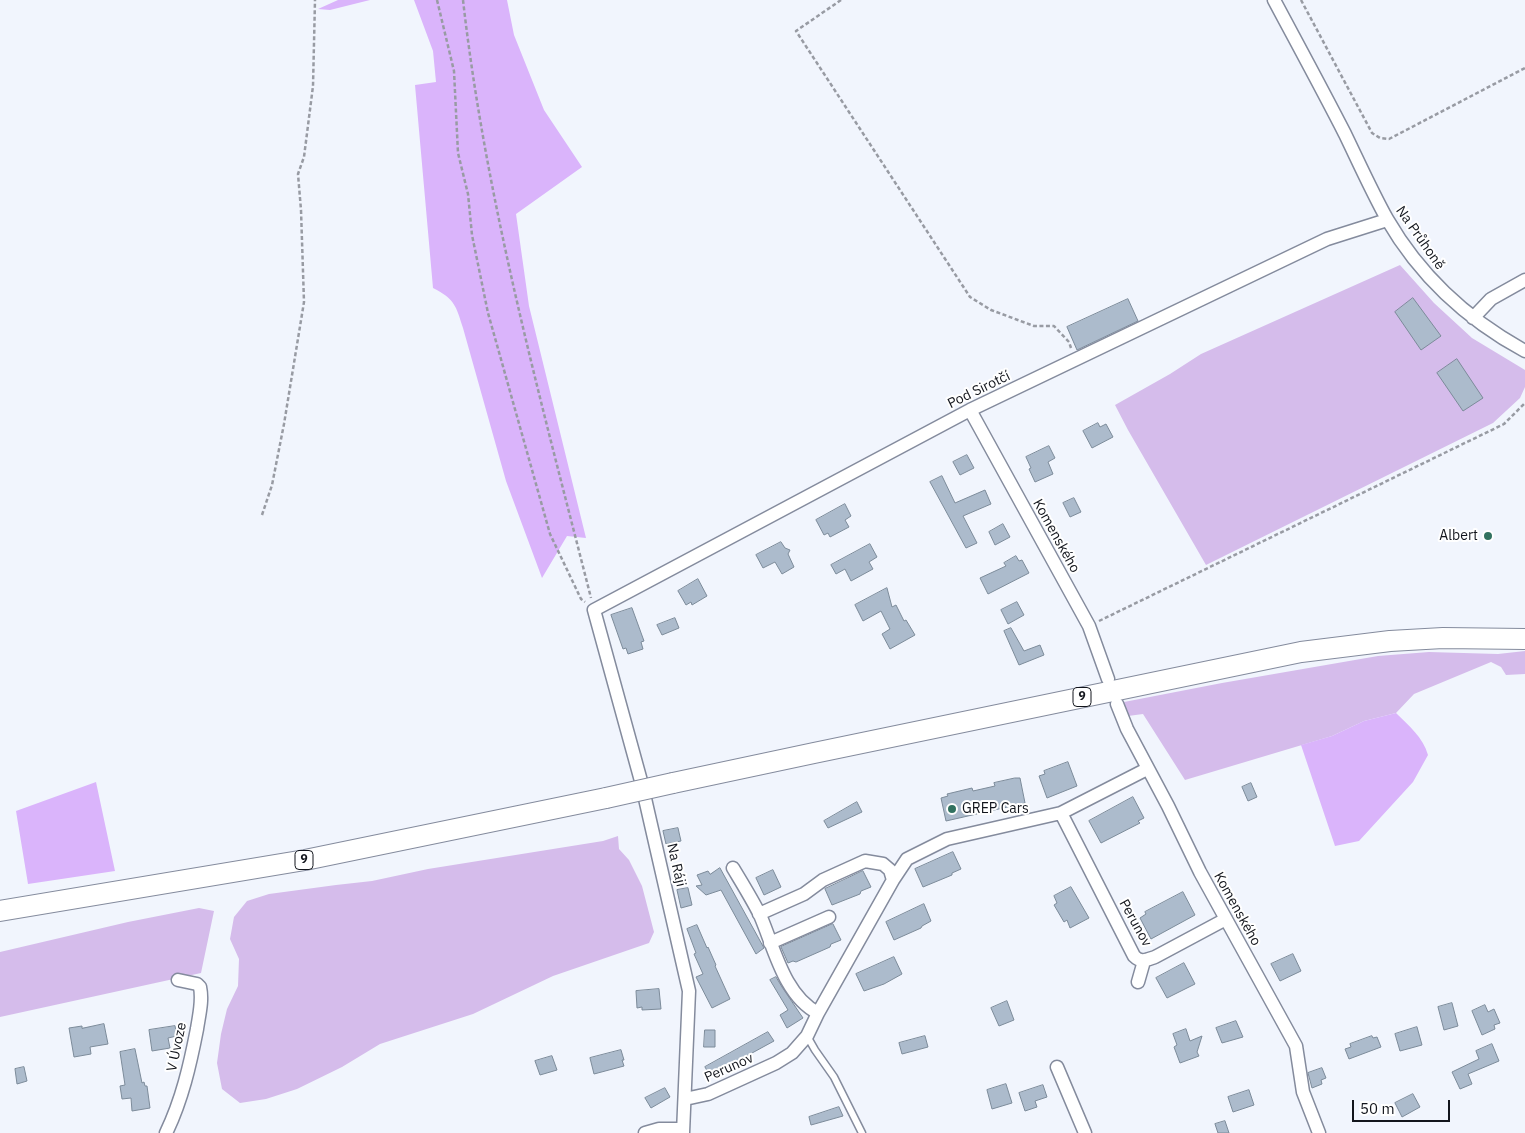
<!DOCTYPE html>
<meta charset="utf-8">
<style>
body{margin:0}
#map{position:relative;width:1525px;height:1133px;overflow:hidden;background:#f1f5fd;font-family:"IBM Plex Sans",sans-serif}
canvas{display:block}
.scale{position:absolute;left:1352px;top:1100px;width:98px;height:22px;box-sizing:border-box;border:2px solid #12151c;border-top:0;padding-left:6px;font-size:15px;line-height:18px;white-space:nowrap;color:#12151c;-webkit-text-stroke:4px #fff;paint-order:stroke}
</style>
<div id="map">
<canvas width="1525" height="1133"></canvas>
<div class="scale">50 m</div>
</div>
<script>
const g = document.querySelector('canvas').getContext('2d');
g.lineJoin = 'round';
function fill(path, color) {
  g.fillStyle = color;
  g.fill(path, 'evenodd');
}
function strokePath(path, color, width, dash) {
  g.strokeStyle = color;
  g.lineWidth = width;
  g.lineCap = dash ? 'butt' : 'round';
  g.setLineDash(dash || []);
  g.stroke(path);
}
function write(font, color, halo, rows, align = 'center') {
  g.font = font + ' "IBM Plex Sans",sans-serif';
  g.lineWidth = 4;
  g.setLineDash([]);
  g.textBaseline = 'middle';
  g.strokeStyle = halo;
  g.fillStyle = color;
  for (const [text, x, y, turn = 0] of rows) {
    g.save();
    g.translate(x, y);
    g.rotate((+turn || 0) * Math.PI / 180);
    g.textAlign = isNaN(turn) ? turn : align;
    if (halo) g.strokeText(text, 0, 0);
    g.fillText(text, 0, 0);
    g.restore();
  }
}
fill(new Path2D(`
 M1400 265 1434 303 1472 338 1525 370V387L1520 398 1493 423 1206 565 1128 430 1115 405 1170 374 1201 354Z
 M1525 651V674L1506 675 1501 667 1491 662 1414 694 1396 713 1364 721 1332 736 1185 780 1143 714 1128 716 1124 702 1222 683 1378 656 1429 652 1498 654Z
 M618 836 619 849 629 860 642 886 654 932 649 943 553 976 473 1014 380 1044 342 1067 297 1089 266 1099 240 1103 222 1089 217 1063 221 1034 227 1009 238 986 239 959 230 939 234 917 247 901 269 894 336 885 372 881 428 869 603 841Z
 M199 908 214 911 201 973 0 1017V952L128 922Z`), '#d5bceb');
fill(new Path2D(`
 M338 0H370L330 10 318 9Z
 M414 0H507L514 35 544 110 582 167 516 214 529 306 586 538 567 536 542 578 506 481 463 328C456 306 455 299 433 288L415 85 436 82 433 51Z
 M1396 713C1409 726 1423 737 1428 755L1413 782 1359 841 1335 846 1301 745 1332 736 1364 721Z
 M96 782 115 871 28 884 16 811Z`), '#dab4fb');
const building = new Path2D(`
 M1413 298 1441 336 1421 350 1395 312Z
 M1128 299 1138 321 1077 350 1067 327Z
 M1457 359 1483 398 1463 411 1437 373Z
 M1098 423 1100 427 1106 424 1113 437 1092 448 1083 431Z
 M1049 446 1055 458 1048 462 1053 474 1035 482 1029 469 1031 468 1026 457Z
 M967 455 974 468 960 475 953 462Z
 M942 476 955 503 985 490 991 504 963 516 977 543 966 548 930 482Z
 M1074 498 1081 512 1070 517 1063 503Z
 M845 504 851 516 845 520 849 527 830 537 828 533 824 535 816 520Z
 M1003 524 1010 537 995 545 989 532Z
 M781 542 785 548 790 550 788 554 794 567 782 574 775 562 763 568 756 555Z
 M870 544 877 557 869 562 873 569 851 581 845 569 836 574 831 565Z
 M1016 556 1019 561 1022 560 1029 573 988 594 980 578 1006 566 1004 563Z
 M698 579 707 596 692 605 691 602 686 605 678 591Z
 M887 588 892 607 896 605 904 621 906 620 915 635 890 649 882 634 890 629 881 611 863 621 855 605Z
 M1017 602 1024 615 1008 624 1001 610Z
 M632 608 644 641 641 642 643 649 628 654 626 648 623 649 611 615Z
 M675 618 679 628 662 635 657 625Z
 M1011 628 1024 651 1040 645 1044 655 1019 665 1004 631Z
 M1068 762 1077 786 1047 798 1039 776 1045 774 1044 771Z
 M1015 778H1020L1025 803 946 821 941 798 948 796 947 794 972 788 973 791 995 786 994 783Z
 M1251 783 1257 797 1248 801 1242 787Z
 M1133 797 1144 818 1138 821 1140 823 1101 843 1089 821Z
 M857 802 862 812 828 828 824 821Z
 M678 828 681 841 666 844 663 831Z
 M953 852 961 869 952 873V875L923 887 915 869Z
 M720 868 764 948 756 954 721 890 706 895 696 886 702 885 697 875 708 871 710 874Z
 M773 870 781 887 764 895 756 878Z
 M863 871 871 887 861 891 860 894 832 905 825 889Z
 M1071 887 1089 918 1070 928 1067 920 1064 922 1054 905 1057 903 1054 896Z
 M688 888 692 905 681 908 677 890Z
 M1183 892 1195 915 1151 939 1140 918 1146 914 1145 912Z
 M924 904 931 921 922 926 921 928 894 940 886 922Z
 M833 924 841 940 831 944 830 947 796 962 793 961 788 963 781 947Z
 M697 925 707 948 708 947 716 965 715 966 730 999 712 1008 696 977 703 974 694 954 696 953 687 929Z
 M1293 954 1301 971 1280 981 1271 964Z
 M894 957 902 974 884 984 864 991 856 974Z
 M1184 963 1195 984 1167 998 1156 978Z
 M776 977 782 987 803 1018 787 1028 780 1015 788 1010 770 980Z
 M659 989 661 1009 642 1010V1007L637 1008 636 991Z
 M1007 1001 1014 1020 999 1026 991 1008Z
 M1452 1003 1458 1026 1444 1030 1438 1007Z
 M1485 1005 1488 1012 1494 1009 1500 1023 1494 1025 1495 1029 1482 1035 1472 1011Z
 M1236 1021 1243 1037 1222 1043 1216 1028Z
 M104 1024 108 1044 90 1047 91 1054 74 1057 69 1028 82 1026V1028Z
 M175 1026 177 1036 168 1038 170 1048 152 1051 149 1030Z
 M1417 1027 1422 1045 1400 1051 1395 1034Z
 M1186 1029 1190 1041 1202 1036 1197 1052 1199 1056 1180 1063 1174 1047 1177 1045 1173 1034Z
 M705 1030H715V1047H704Z
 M768 1032 774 1041 710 1076 705 1067Z
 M925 1036 928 1047 902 1054 899 1043Z
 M1372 1036 1373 1038 1377 1037 1381 1047 1349 1059 1345 1049 1351 1047 1350 1044Z
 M1492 1044 1499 1061 1468 1074 1472 1084 1460 1089 1452 1072 1479 1059 1476 1051Z
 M135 1049 142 1083 144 1082 145 1086H147L150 1108 132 1111 131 1098 122 1099 120 1086 125 1085 120 1052Z
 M621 1050 624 1060H622L624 1066 594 1074 590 1058Z
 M552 1056 557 1070 540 1075 535 1061Z
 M24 1067 27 1081 17 1084 15 1069Z
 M1322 1068 1326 1078 1321 1080 1322 1084 1312 1088 1308 1073Z
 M1006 1084 1012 1103 992 1109 987 1090Z
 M1043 1085 1047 1097 1035 1101 1037 1107 1025 1111 1019 1093Z
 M665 1088 670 1097 651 1108 645 1098Z
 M1249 1090 1254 1105 1233 1112 1228 1097Z
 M1413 1094 1420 1107 1402 1117 1395 1103Z
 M839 1107 843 1116 811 1125 809 1117Z
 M1225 1121 1229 1133H1218L1215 1124Z`);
fill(building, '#acbbcc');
strokePath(building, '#7c8b9a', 1);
const service = new Path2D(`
 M807 1036 815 1050 834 1077 862 1133`);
const minor = new Path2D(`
 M1274 0C1298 45 1322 89 1345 134 1359 163 1372 192 1387 219 1420 276 1468 320 1525 351
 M1473 318 1491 299 1525 280
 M970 410 1089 626 1108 679
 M1117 704 1127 729 1168 806 1200 872 1296 1046 1303 1092 1319 1133
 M1061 813 1134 956C1141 963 1146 960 1155 957L1226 919
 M733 868C742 883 752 899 760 915 774 947 784 996 818 1013
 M759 914 804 894 823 880 865 861 883 864 890 870 893 880
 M770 943 829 917
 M1138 982 1144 961
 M1057 1067 1085 1133
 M685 1099 708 1094 776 1063 792 1053 807 1036 818 1013 893 880 907 859 947 839 1061 813 1147 769
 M166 1133C182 1100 190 1065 197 1029 199 1015 203 1001 200 987L197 984 178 980
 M645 1133 659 1129H683
 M683 1133 689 991 641 781 594 610 970 410 1327 239 1387 220`);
const primary = new Path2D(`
 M673 783 814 753 1301 652 1390 641 1443 638 1525 639
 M0 911 305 860 606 798`);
strokePath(service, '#848b9d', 9);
strokePath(minor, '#848b9d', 15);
strokePath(primary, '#848b9d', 22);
strokePath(new Path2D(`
 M437 0 454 71 458 153 468 194 472 235 488 313 550 534 581 599 585 602
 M463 0C486 203 541 401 591 598
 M841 0 796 31 970 297 991 310 1034 326H1054L1069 342 1071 348
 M1301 0 1372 133 1380 138 1389 139 1525 68
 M262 515 272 485 284 424 304 302 301 210 298 174 304 157 313 86 315 0
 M1099 621 1504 424 1525 403`), '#989ba3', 2.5, [4, 2.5]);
strokePath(service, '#fff', 6);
strokePath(minor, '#fff', 12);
strokePath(primary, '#fff', 20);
const primaryBridge = new Path2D(`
 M606 798 673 783`);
strokePath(primaryBridge, '#848b9d', 22, []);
strokePath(primaryBridge, '#fff', 20);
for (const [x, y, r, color] of [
 [1488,536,5,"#31715f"],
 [952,809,5,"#31715f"]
]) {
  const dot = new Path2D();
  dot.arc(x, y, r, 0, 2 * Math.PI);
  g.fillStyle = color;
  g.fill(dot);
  strokePath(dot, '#fff', 2);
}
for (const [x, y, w] of [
 [1082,697,18],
 [304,860,18]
]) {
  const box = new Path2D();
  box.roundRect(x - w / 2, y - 9.5, w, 19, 4);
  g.fillStyle = '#fff';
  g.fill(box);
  strokePath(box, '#12151c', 1);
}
write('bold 12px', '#12151c', null, [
 ["9",1082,697],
 ["9",304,860]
]);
write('14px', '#12151c', '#fff', [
 ["Na Průhoně",1420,238,55],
 ["Pod Sirotčí",979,390,-26],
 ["Komenského",1056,536,61],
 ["Na Ráji",676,865,77],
 ["Komenského",1237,909,61],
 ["Perunov",1135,923,61],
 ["V Úvoze",177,1047,-78],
 ["Perunov",729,1068,-24]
]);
write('14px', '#12151c', '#fff', [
 ["Albert",1478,536],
 ["GREP Cars",962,809,"left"]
], 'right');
</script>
